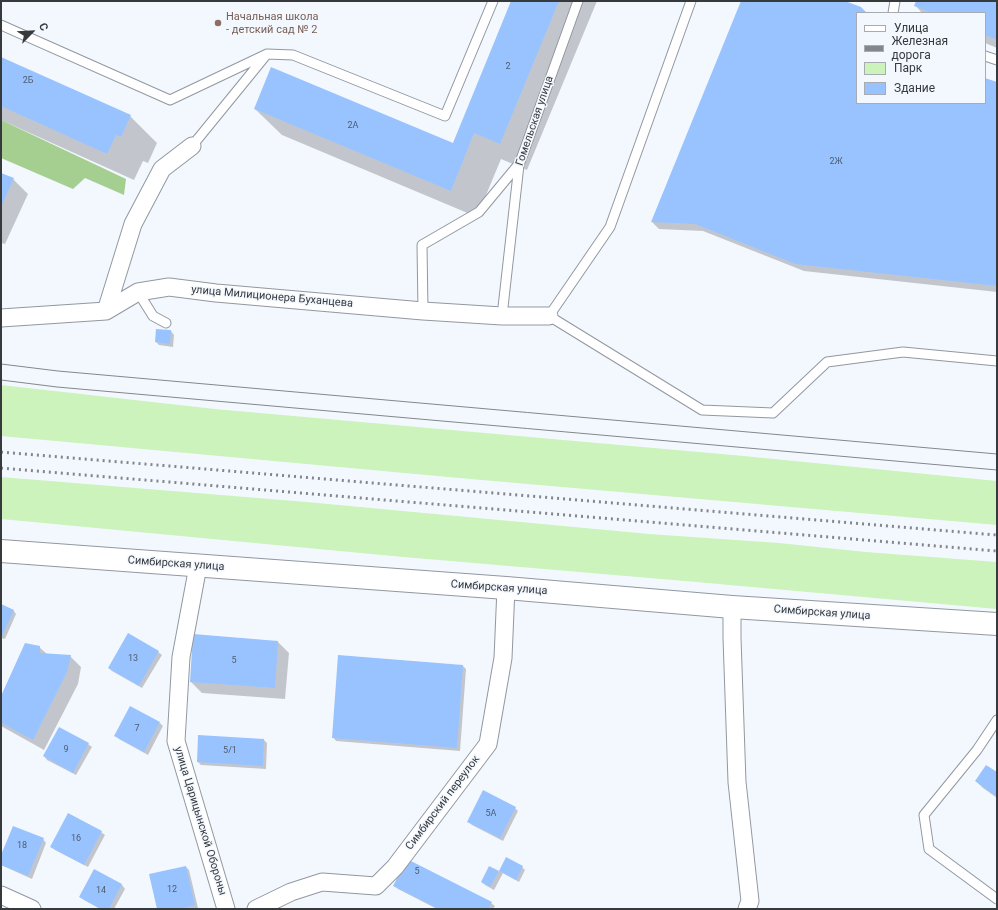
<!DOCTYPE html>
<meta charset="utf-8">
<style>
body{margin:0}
#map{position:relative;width:998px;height:910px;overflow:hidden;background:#f3f8ff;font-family:Roboto,sans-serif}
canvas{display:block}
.frame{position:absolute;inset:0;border:2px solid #373a3d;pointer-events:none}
.legend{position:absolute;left:856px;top:12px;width:130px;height:92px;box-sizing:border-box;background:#f3f8ff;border:1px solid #a8acb1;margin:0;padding:5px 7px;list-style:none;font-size:12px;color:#373a3d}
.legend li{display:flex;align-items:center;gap:8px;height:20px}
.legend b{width:20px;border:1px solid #a8acb1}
.north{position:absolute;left:12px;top:12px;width:40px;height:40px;-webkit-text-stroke:3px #f3f8ff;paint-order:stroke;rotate:66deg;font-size:11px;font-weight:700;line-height:16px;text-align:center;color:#373a3d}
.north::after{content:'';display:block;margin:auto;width:14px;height:18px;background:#373a3d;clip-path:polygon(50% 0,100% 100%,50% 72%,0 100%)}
</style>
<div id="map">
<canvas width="998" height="910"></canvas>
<div class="frame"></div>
<ul class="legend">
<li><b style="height:5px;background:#fff"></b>Улица</li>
<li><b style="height:5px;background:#83878b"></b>Железная дорога</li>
<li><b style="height:11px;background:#cdf3bc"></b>Парк</li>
<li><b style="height:11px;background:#98c3ff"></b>Здание</li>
</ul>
<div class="north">С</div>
</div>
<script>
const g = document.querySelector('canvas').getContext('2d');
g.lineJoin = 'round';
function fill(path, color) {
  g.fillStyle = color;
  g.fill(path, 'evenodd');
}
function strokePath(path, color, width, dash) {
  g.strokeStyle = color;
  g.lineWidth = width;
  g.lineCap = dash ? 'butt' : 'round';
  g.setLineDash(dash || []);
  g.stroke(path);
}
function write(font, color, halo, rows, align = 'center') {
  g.font = font + ' Roboto,sans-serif';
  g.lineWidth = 3;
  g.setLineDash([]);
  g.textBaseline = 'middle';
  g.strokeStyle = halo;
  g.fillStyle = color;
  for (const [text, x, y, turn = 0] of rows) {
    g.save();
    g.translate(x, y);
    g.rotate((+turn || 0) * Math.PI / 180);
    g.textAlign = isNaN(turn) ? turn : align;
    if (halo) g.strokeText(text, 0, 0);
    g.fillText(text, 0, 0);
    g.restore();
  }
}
fill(new Path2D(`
 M1 385 215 409 744 456 997 481V525L459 478 1 436Z
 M1 477 307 502 649 534 779 543 866 552 997 562V609L696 582 392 556 1 519Z`), '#cdf3bc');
fill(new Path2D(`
 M1 120 126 179 124 195 85 178 73 189 1 158Z`), '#a5cf91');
fill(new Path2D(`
 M512 1H597L527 170 501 159 477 217 282 135 255 109 453 144Z
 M742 1H842L866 13H857V103H985V79L997 83V292L804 271 703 231 659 229 652 222Z
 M917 1H997V48L985 43V13H922L915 5Z
 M1 58 130 116 157 143 148 163 143 161 134 180 1 120Z
 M1 174 13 179 28 194 5 244 1 243Z
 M157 330 171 331 174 335 173 347 159 345 156 342Z
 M1 605 13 610 16 614 5 639 1 638Z
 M278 642 289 653 285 699 202 693 191 682Z
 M39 647 47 654 70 656 81 667 78 684 44 750 1 726V699Z
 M158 652 162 655 142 688 112 671 109 668Z
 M463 666 466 669 460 751 336 741 333 737Z
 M160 723 163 726 148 755 119 739 115 735Z
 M199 736 264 740 267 743 266 769 201 765 198 762Z
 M88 744 92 747 76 775 47 760 44 756Z
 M997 774V798L983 788 976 781Z
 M515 808 518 811 503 841 472 825 468 821Z
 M101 832 105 835 88 867 55 850 51 846Z
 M43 839 46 843 32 879 1 865V857Z
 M506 859 522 867 525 870 519 882 503 873 494 890 485 885 482 882 498 871 499 872Z
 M186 867 189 870 198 908 158 909Z
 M94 871 122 885 125 889 114 909H100L84 900 80 897Z
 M395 886 491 903 495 906 493 909H437L398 889Z`), '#0003');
fill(new Path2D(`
 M511 1H559L500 144 474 133 451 191 254 109 271 67 453 143Z
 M741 1H845L861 7 867 13H857V103H985V78L997 82V286L795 264 695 224 651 222Z
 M916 1H997V40L985 35V13H932L914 6Z
 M1 57 131 115 121 137 116 135 107 154 1 106Z
 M1 173 14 178 1 207Z
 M156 329 171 330 170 344 155 342Z
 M1 604 14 610 1 638Z
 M128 633 159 651 139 686 108 668Z
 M193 634 278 641 275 688 190 682Z
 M25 643 40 646V653L71 655 67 672 33 740 1 723V696Z
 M338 655 463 665 457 748 332 738Z
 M130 706 160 722 144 752 114 736Z
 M59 727 89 743 73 773 43 756Z
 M198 735 264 739 263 766 197 762Z
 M986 765 997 772V797L975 781Z
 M483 790 516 807 500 838 467 822Z
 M68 813 102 831 84 865 50 847Z
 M13 826 44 838 28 876 1 865V855Z
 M506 857 523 866 516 880 499 871Z
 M407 859 492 902 488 909H439L393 886Z
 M186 866 195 905 179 909H157L149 874Z
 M489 866 499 871 490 887 481 882Z
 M94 869 122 884 109 909H101L79 897Z`), '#98c3ff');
const lane = new Path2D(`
 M691 1 610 227 549 316 702 410 773 413 827 362 903 352 997 361
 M893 13 895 1
 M1 25 170 100 267 54 192 146
 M267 54 293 55 445 116 493 1
 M985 56 997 60
 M138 292 153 316 166 323
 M423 311 422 245 479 212 518 165
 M502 316 519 165 578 1
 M997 720 977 750 924 815 929 849 997 899`);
const street = new Path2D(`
 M106 311 133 224 162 169 192 146
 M1 318 106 311 138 292 169 287 216 293 423 311 502 316H549
 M198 566 181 657 176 741 226 909
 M732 607V638L737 782 750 901 747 909
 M1 895 32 909
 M256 909 291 892 322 882 376 886 395 867 488 744 503 658 506 588`);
const secondary = new Path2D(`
 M1 551 506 588 732 607 997 624`);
strokePath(lane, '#9298a0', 11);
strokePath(street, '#9298a0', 19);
strokePath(secondary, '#9298a0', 24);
strokePath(lane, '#fff', 9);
strokePath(street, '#fff', 17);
strokePath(secondary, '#fff', 22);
strokePath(new Path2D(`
 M1 364 58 371 997 454
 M1 380 57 387 997 470`), '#83878b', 1);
strokePath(new Path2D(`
 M1 452 997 535
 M1 468 997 551`), '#83878b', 3, [2, 4]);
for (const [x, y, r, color] of [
 [218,23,4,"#8d6e63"]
]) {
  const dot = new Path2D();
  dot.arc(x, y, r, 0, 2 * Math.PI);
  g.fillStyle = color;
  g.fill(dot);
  strokePath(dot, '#f3f8ff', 1.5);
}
write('9px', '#4f5c6e', null, [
 ["2",508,67],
 ["2Б",28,81],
 ["2А",353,126],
 ["2Ж",836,162],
 ["13",133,659],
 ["5",234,661],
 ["7",137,729],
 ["9",66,750],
 ["5/1",230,751],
 ["5А",491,814],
 ["16",76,839],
 ["18",22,846],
 ["5",417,872],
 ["12",172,890],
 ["14",101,891]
]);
write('11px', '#785e54', '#f3f8ff', [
 ["Начальная школа",226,17],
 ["- детский сад № 2",226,30]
], 'left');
write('11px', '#373a3d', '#f3f8ff', [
 ["Гомельская улица",535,121,-71],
 ["улица Милиционера Буханцева",272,297,5],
 ["Симбирская улица",176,564,4],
 ["Симбирская улица",499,588,4],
 ["Симбирская улица",822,613,4],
 ["Симбирский переулок",443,803,-53],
 ["улица Царицынской Обороны",200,821,73]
]);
</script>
